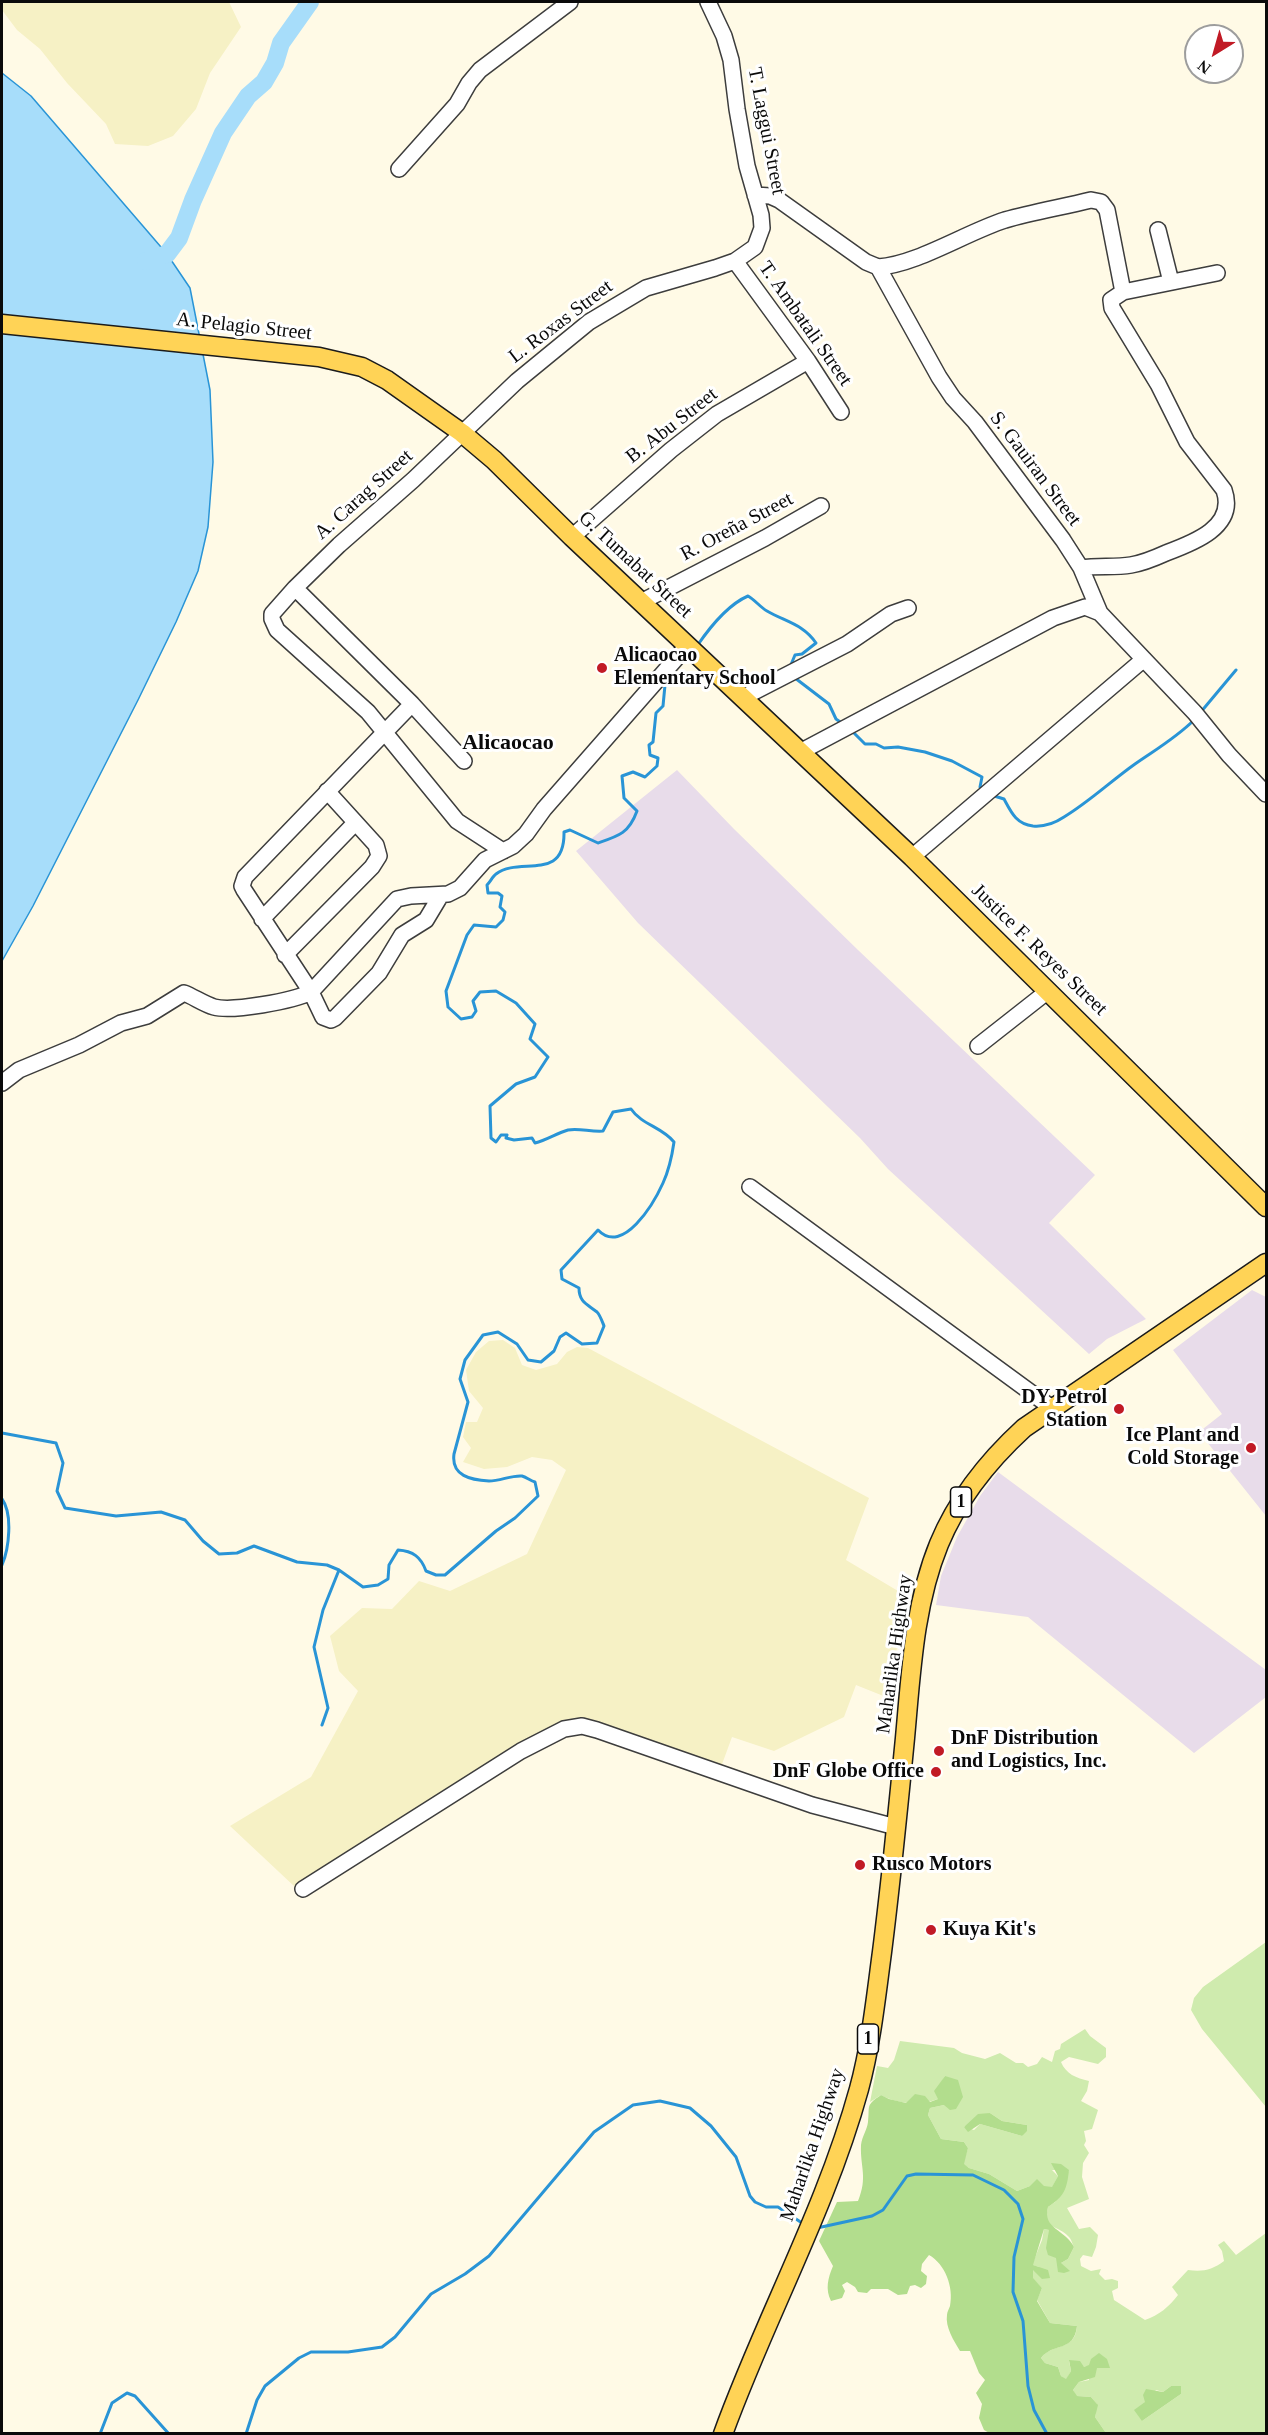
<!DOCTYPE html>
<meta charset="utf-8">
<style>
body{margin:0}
#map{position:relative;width:1268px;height:2435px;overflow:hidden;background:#fffae6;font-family:Georgia,serif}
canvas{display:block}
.frame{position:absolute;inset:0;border:3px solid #0a0a0a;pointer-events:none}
.north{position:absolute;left:1184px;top:24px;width:60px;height:60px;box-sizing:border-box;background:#fff;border:2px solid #9d9d9d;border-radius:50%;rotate:217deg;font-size:16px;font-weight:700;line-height:24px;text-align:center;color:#0a0a0a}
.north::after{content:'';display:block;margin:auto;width:21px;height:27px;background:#c11a25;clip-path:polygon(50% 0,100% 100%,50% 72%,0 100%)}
</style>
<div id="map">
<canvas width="1268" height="2435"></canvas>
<div class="frame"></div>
<div class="north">N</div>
</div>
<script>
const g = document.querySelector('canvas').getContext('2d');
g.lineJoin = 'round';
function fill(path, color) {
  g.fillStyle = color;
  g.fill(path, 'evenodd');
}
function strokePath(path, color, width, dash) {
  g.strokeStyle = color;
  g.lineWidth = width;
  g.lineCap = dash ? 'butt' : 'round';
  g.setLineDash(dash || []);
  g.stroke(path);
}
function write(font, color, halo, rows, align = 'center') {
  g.font = font + ' Georgia,serif';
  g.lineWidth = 6;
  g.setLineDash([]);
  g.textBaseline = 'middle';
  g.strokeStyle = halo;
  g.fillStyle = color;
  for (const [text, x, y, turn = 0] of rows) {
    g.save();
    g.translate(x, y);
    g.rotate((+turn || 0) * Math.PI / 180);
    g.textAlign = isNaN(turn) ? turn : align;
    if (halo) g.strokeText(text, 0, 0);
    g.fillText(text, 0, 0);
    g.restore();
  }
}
fill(new Path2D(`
 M677 770 734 829 858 950 1095 1175 1049 1223 1146 1319 1107 1339 1089 1354 888 1169 860 1138 638 923 576 851Z
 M1252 1290 1266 1297V1516L1199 1432 1222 1414 1173 1350Z
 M998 1472 1266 1670V1697L1194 1753 1028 1617 936 1605 941 1576 957 1537 980 1496Z`), '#e8dcea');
fill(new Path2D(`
 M2 2H229L241 27 210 73 196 109 173 136 148 146 115 144 106 124 67 83 40 49 17 30 2 10Z
 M503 1340 515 1348 522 1365 536 1370 557 1364 567 1352 577 1347 588 1348 869 1498 846 1560 903 1594 891 1699 856 1685 844 1717 774 1751 732 1737 721 1767 589 1724 545 1732 295 1887 230 1826 311 1777 358 1691 339 1671 330 1636 362 1608 392 1609 419 1581 450 1591 527 1554 566 1470 552 1460 532 1457 507 1467 484 1469 463 1462 471 1448 463 1437 466 1422H477L483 1408 469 1391 466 1370 476 1352 489 1341Z`), '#f6f1c5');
fill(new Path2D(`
 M1266 1942V2107L1202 2029 1191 2010 1194 1998 1203 1987Z
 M1085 2029 1090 2036 1106 2048V2057L1098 2064 1069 2057 1061 2062C1066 2074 1076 2078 1089 2081L1087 2091 1081 2101 1098 2110 1092 2129 1084 2131 1086 2141 1084 2145 1089 2153 1083 2163 1082 2177 1089 2199 1067 2208 1079 2229 1090 2227 1098 2235 1096 2247 1092 2257 1083 2255 1080 2259 1081 2266 1091 2271 1101 2269 1099 2274 1105 2280 1112 2279 1118 2281V2288L1112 2291 1114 2300 1145 2320C1159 2315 1169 2307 1178 2295L1172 2287 1188 2270C1203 2272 1212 2270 1224 2261L1222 2251 1218 2245 1224 2241 1236 2255 1266 2233V2433H1106L1095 2417 1097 2404 1091 2397 1076 2396 1073 2390 1079 2382 1089 2380V2366L1084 2367 1069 2361 1071 2371 1066 2380 1061 2376 1058 2367 1045 2363 1041 2358C1053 2342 1075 2352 1077 2326L1050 2323 1037 2300 1042 2288 1033 2279V2270L1039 2267 1032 2265 1042 2240 1044 2229 1049 2230C1048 2241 1052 2255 1061 2263L1068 2259 1074 2247C1072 2244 1072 2240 1069 2237 1059 2225 1042 2230 1048 2207L1055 2202 1069 2170H1052L1058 2176 1052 2188 1030 2186 1017 2191 989 2174 969 2168 963 2164 968 2148 964 2142 941 2139 928 2115 930 2108 944 2105 945 2076 939 2086 938 2099C921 2106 897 2104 881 2095L870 2102 877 2066 888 2068 894 2060 900 2041 954 2048 962 2053 985 2059 1000 2053 1016 2063H1023L1028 2067 1037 2064 1042 2057 1052 2062 1055 2051 1060 2049 1061 2044ZM990 2113 1002 2121 1027 2125 1022 2136 980 2124 974 2130 964 2127ZM1171 2386 1181 2394 1142 2421 1145 2402 1156 2390 1163 2392Z`), '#cfebae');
fill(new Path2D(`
 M945 2076 958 2080 963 2097 956 2109 950 2110 944 2105 930 2108 928 2115 941 2139 964 2142 968 2148 964 2164 969 2168 989 2174 1017 2191 1030 2186 1037 2179 1044 2186 1052 2187 1058 2176 1051 2163 1061 2164 1069 2170C1067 2188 1065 2196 1048 2207 1042 2229 1065 2229 1074 2247L1068 2259 1061 2263 1070 2271 1064 2273 1058 2272 1056 2258 1048 2255 1046 2248 1049 2230 1044 2229 1033 2265 1048 2270 1050 2278 1042 2279 1033 2270V2278L1042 2288 1037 2301 1050 2323 1077 2326C1074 2353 1053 2342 1041 2358L1045 2363 1058 2367 1061 2376 1066 2379 1071 2371 1069 2360 1080 2361 1084 2367 1089 2365 1091 2359 1099 2353 1107 2359 1110 2368H1097L1095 2377 1079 2382 1073 2390 1077 2396 1091 2397 1098 2405 1095 2417 1106 2433 991 2434 984 2430 979 2418 982 2404 976 2393 985 2380 979 2373 970 2351H960C954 2341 945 2327 947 2315 947 2312 949 2309 950 2306 954 2287 945 2264 929 2255L922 2264 921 2271 927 2276 926 2284 921 2288 915 2285 910 2286 907 2294 898 2295 888 2289H871L867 2293 858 2292 855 2287 847 2282 842 2285 845 2291 842 2298 831 2301C825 2289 828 2278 833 2266L819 2241 837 2202 858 2201C868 2177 860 2167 861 2145 862 2136 867 2130 868 2122 870 2105 865 2106 881 2095L889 2099 906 2103 915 2094 925 2096 930 2102 938 2099 934 2091Z
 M990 2113 1002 2121 1027 2125V2131L1022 2136 980 2124 968 2132 964 2127 978 2114Z
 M1171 2386H1181V2394L1142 2421 1134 2410 1145 2402 1143 2395 1146 2389 1163 2392Z`), '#b2dd8d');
const water = new Path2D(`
 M2 73 31 96 167 254 190 288 210 390 213 462 208 527 198 571 176 622 138 700 33 906 2 961Z`);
fill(water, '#a7ddfa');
strokePath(water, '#2994d6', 1.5);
strokePath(new Path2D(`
 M697 646C710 627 727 605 748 596 755 600 760 607 767 611 786 622 803 624 816 643L802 654 795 655 790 667
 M795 678 829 704 836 719 843 724
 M1200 713 1236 670
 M851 730 865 744H876L884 748 898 747 925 752 952 761 982 777 980 787 983 789
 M991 795 1004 799C1011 812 1016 824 1033 826 1044 827 1055 823 1064 817 1089 802 1111 781 1135 764 1155 750 1176 738 1194 720
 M2 1433 56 1443 63 1463 57 1491 65 1508 116 1516 161 1512 185 1520 203 1541 219 1554 237 1553 254 1546 297 1562 327 1565 339 1570 363 1587 378 1585 388 1579 389 1565 398 1550C413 1551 421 1557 426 1571L436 1575H445L496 1531 515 1518 538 1496 535 1482C531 1481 526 1477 522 1476 512 1475 500 1481 489 1481 471 1480 451 1476 454 1454L468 1402 460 1379 465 1360 483 1335 498 1332 517 1344 528 1360 541 1362 554 1351 560 1337 566 1333 582 1344 597 1343 604 1326C602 1321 600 1315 597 1312 587 1304 579 1302 579 1288L562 1279 561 1270 598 1230C623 1256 654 1203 663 1183 669 1170 672 1156 674 1142 662 1127 642 1125 631 1109L613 1112 603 1131C591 1132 579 1128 568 1130 557 1133 547 1140 535 1143L532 1138 514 1140 506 1138 507 1135H501L496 1142 491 1138 490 1106 516 1084 535 1077 548 1057 530 1039 535 1024 516 1003 496 991 480 992 473 1001 476 1011 472 1017 461 1019 448 1007 446 991 467 935 474 925 496 927 503 920 505 912 500 907 502 896 498 893H488L487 885C490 882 493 876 496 874 519 856 565 883 564 832L570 830 598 843C619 836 629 833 637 811L624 798 622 776 633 772 645 777 657 766 658 758 650 755 649 745 653 742 656 713 663 706 665 685 671 675
 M2 1499C13 1514 9 1549 2 1565
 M322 1725 328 1708 314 1647 323 1610 339 1570
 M817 2228 872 2216 883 2210 907 2176 916 2174 973 2175 1004 2190 1018 2204 1023 2219 1014 2257 1013 2292 1023 2321 1028 2386 1034 2410 1047 2434
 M100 2434 112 2403 127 2393 135 2396 169 2434
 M246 2434 257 2400 265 2386 299 2358 311 2352H348L382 2347 395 2337 431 2294 465 2274 489 2256 594 2132 633 2105 660 2101 690 2108 711 2126 736 2157 750 2196 755 2202 766 2207H778L805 2225`), '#2994d6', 3);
strokePath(new Path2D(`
 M146 261 167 254 179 238 193 200 223 133 248 96 264 82 275 63 281 43 310 2`), '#a7ddfa', 18);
const minor = new Path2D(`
 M399 169 457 104 469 83 480 70 570 2
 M755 195 770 196 779 200 866 262 878 267 939 377 953 398 975 422 1063 540 1081 568 1100 613 1195 713 1229 755 1266 794
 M1158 230 1171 282
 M735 261 808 361 841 412
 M878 267C916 265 967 232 1005 220 1033 212 1063 207 1091 200L1101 202 1107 210 1123 292 1217 273
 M572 537 671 450 717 414 808 361
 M1081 568C1098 565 1114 568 1131 565 1143 563 1155 558 1166 553 1193 543 1237 527 1224 490L1187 442 1158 384 1112 308 1111 300 1123 292
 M295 588 412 704 245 877 242 886 244 890 311 992 323 1017 331 1020 335 1018 379 973 402 935 426 920 441 895
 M641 602 765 538 821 506
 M742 698 847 644 891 614 908 608
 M412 704 464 761
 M800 752 1053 618 1085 607 1100 613
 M503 851 457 821 368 712 277 630 272 619V614L295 588 339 545 413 480 517 381 589 322 646 288 715 268 735 261 755 247 762 228 761 215 747 166 737 109 731 60 724 36 708 2
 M912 857 1144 659
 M262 919 355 823
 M285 955 372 867 379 856 376 845 327 791
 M978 1046 1048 991
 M2 1083 19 1070 79 1045 121 1023 147 1016 184 993C194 997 204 1004 214 1007 232 1012 293 1001 311 992L397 899 411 896 448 894 460 888 485 860 513 846 526 834 544 809 687 646
 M750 1187 1052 1408
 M303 1889 521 1751 564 1729 582 1726 597 1730 812 1805 896 1827`);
const major = new Path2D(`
 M2 324 319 357 362 367 387 380 462 433 494 460 572 537 912 857 1266 1207
 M723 2434C765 2318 826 2209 859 2089 871 2045 876 1997 882 1952 891 1881 898 1810 905 1738 911 1673 914 1605 939 1544 958 1498 988 1461 1024 1428L1266 1263`);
strokePath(minor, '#3d3d3d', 18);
strokePath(major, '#1b1b1b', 21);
strokePath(minor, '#fff', 15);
strokePath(major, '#ffd356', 18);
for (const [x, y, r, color] of [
 [602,668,6,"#c11a25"],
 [1119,1409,6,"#c11a25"],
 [1251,1448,6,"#c11a25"],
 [939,1751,6,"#c11a25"],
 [936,1772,6,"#c11a25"],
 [860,1865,6,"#c11a25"],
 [931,1930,6,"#c11a25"]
]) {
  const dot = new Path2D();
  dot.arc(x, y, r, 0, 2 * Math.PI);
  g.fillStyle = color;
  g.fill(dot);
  strokePath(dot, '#fff', 2);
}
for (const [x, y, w] of [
 [961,1502,21],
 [868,2039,21]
]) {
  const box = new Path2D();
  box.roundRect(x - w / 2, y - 15, w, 30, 4.5);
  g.fillStyle = '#fff';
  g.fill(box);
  strokePath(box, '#0a0a0a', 1.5);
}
write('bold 18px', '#0a0a0a', null, [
 ["1",961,1502],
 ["1",868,2039]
]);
write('20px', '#0a0a0a', '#fff', [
 ["T. Laggui Street",766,131,79],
 ["L. Roxas Street",561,322,-37],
 ["T. Ambatali Street",805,324,55],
 ["A. Pelagio Street",244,327,6],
 ["B. Abu Street",672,426,-38],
 ["S. Gauiran Street",1035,469,53],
 ["A. Carag Street",364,495,-42],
 ["R. Oreña Street",737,527,-28],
 ["G. Tumabat Street",635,565,43],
 ["Justice F. Reyes Street",1039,950,44],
 ["Maharlika Highway",895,1654,-82],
 ["Maharlika Highway",813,2145,-71]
]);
write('bold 20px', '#0a0a0a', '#fff', [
 ["Alicaocao",614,656],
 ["Elementary School",614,679],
 ["DY Petrol",1107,1398,"right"],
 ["Station",1107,1421,"right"],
 ["Ice Plant and",1239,1436,"right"],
 ["Cold Storage",1239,1459,"right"],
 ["DnF Distribution",951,1739],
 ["and Logistics, Inc.",951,1762],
 ["DnF Globe Office",924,1772,"right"],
 ["Rusco Motors",872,1865],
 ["Kuya Kit's",943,1930]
], 'left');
write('bold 22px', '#0a0a0a', '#fff', [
 ["Alicaocao",508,743]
]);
</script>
